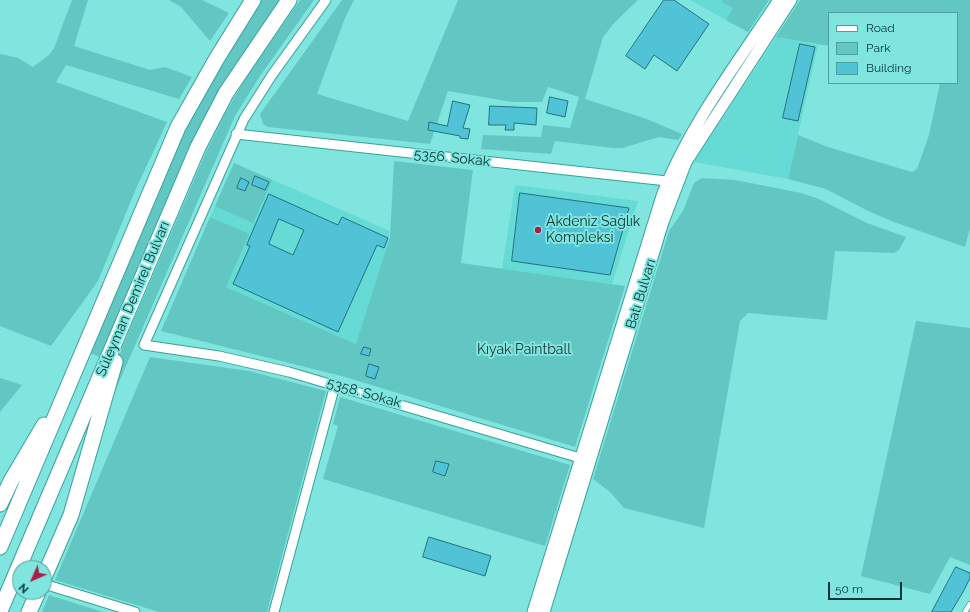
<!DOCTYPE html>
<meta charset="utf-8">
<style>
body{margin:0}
#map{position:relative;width:970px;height:612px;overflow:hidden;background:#80e5df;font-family:Raleway,sans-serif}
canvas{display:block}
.legend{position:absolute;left:828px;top:12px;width:130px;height:72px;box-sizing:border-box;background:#80e5df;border:1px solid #4f9f9a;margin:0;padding:5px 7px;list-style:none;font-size:12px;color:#063533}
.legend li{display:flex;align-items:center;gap:8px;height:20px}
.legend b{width:20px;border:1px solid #4f9f9a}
.north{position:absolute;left:12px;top:560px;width:40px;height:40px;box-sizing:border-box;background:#80e5df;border:1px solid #4f9f9a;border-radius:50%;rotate:225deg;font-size:11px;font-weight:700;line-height:16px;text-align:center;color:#063533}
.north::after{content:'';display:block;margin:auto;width:14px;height:18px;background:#ae1b47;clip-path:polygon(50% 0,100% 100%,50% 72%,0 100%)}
.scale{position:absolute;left:828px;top:582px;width:74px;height:18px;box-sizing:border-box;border:2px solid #063533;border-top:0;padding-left:5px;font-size:12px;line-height:14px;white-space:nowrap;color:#063533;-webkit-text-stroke:3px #80e5df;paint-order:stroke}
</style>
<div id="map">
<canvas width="970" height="612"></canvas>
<ul class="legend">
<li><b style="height:5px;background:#fff"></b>Road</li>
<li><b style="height:11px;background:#62c7c2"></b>Park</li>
<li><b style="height:11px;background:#50c3d7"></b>Building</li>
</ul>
<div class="north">N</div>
<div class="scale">50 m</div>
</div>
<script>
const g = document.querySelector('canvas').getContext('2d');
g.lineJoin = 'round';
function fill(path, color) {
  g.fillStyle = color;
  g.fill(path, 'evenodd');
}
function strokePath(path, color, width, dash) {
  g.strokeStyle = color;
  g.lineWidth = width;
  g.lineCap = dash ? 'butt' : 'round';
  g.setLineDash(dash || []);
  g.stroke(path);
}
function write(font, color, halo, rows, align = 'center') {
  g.font = font + ' Raleway,sans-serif';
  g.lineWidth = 4;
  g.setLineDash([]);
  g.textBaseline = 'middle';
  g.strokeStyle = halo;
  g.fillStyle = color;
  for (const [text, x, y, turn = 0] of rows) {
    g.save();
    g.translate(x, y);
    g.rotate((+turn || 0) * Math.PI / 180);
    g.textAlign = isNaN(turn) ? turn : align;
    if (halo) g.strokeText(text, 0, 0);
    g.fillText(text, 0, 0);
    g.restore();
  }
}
fill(new Path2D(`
 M690 0H769L748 32Z
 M776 37 818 45 788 179 694 162Z
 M234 163 390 231 386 252 356 344 187 270Z
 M515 185 638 201 612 284 502 269Z`), '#66dad4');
fill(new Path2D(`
 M72 0H88L74 46 150 70 165 67 192 77 179 99 66 65 56 82 167 122 135 191 98 281 51 346 0 326V54L18 58 33 67 49 55 54 48Z
 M169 0H202L229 13 210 41 181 7Z
 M261 0H280L231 73 191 145 100 357 90 353 189 120Z
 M300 0H314L260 76 235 116 89 451 111 373 206 152 226 112 245 79Z
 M342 0H354L345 18 317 94 408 121 458 0H638L615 22 603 37 585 99 647 119 682 134 678 140 659 137 622 148H613L555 141 551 154 481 149 483 135 541 137 543 125 570 128 579 97 548 87 542 102H512L448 91 430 144 268 127 263 124 260 114Z
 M723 0H769L748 32 726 20 733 8 722 2Z
 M800 0H970V228L965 247 894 222 868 211 826 189 788 179 798 135 828 147 912 172 917 169 929 135 940 83H957V13H829V46L776 37Z
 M394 161 473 170 461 263 625 286 575 447 345 377 161 331 210 217 249 234 226 287 356 344 390 237Z
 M234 163 272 180 253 223 215 206Z
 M702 178 735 180 801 193 819 199 867 223 906 237 899 250 894 253 835 251 827 320 748 313 740 321 704 528 624 508 610 492 593 479 669 231 683 211 694 183Z
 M916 321 970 328V565L950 557 930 594 861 576Z
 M150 357 249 371 326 391 267 612H159L55 580Z
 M0 378 22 385 0 412Z
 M340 397 570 465 545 546 323 479 338 426 333 424Z
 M49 595 103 612H42Z`), '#62c7c2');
const building = new Path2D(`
 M664 0H674L709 24 677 71 654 55 645 69 626 56Z
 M800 44 815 47 798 121 783 118Z
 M550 97 568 101 565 117 547 113Z
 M453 101 470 105 463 128 470 129 468 139 460 138V136L428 130 429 122 447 126Z
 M490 106 537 108 536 125 514 123V130H505L506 125H489Z
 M255 176 269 182 265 190 252 185Z
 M241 178 249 182 245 191 237 188Z
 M520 193 629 208 610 275 512 261Z
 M269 194 338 225 342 217 388 238 384 248 377 245 338 332 233 284 250 246 247 245ZM279 219 304 230 293 255 269 244Z
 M364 347 371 349 369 356 361 354Z
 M369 364 379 367 375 379 366 376Z
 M436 461 449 464 445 476 433 472Z
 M429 537 491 556 485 576 423 557Z
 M956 567 970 573V578L963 592 951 612H932Z`);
fill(building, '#50c3d7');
strokePath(building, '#247280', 1);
const service = new Path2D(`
 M965 612 970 604`);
const minor = new Path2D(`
 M326 0 272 75 244 119 144 345 219 356 289 372 580 458
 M236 134 667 181
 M44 584 135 612
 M274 612 335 385`);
const tertiary = new Path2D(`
 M533 612 663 193C691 123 738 62 779 0
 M544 612 663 222 686 162 791 0`);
const trunk = new Path2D(`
 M0 504 11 481 44 425
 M0 547 178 127 217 58 253 0
 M44 577 71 515 115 362
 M0 611 198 147 226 93 289 0
 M29 612 38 592`);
strokePath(service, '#36a19c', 6);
strokePath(minor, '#36a19c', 11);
strokePath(tertiary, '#36a19c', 13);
strokePath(trunk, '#36a19c', 17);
strokePath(service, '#fff', 4.5);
strokePath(minor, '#fff', 9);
strokePath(tertiary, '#fff', 11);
strokePath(trunk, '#fff', 15);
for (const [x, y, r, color] of [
 [538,230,4,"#ae1b47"]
]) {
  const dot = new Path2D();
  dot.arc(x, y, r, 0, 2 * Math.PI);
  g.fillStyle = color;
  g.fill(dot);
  strokePath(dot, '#80e5df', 1.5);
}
write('14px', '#063533', '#80e5df', [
 ["5356. Sokak",452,158,6],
 ["Batı Bulvarı",641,294,-73],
 ["Süleyman Demirel Bulvarı",133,299,-67],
 ["5358. Sokak",364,393,16]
]);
write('14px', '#063533', '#80e5df', [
 ["Akdeniz Sağlık",546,222],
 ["Kompleksi",546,238]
], 'left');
write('14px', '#173130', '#80e5df', [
 ["Kıyak Paintball",524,350]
]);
</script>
